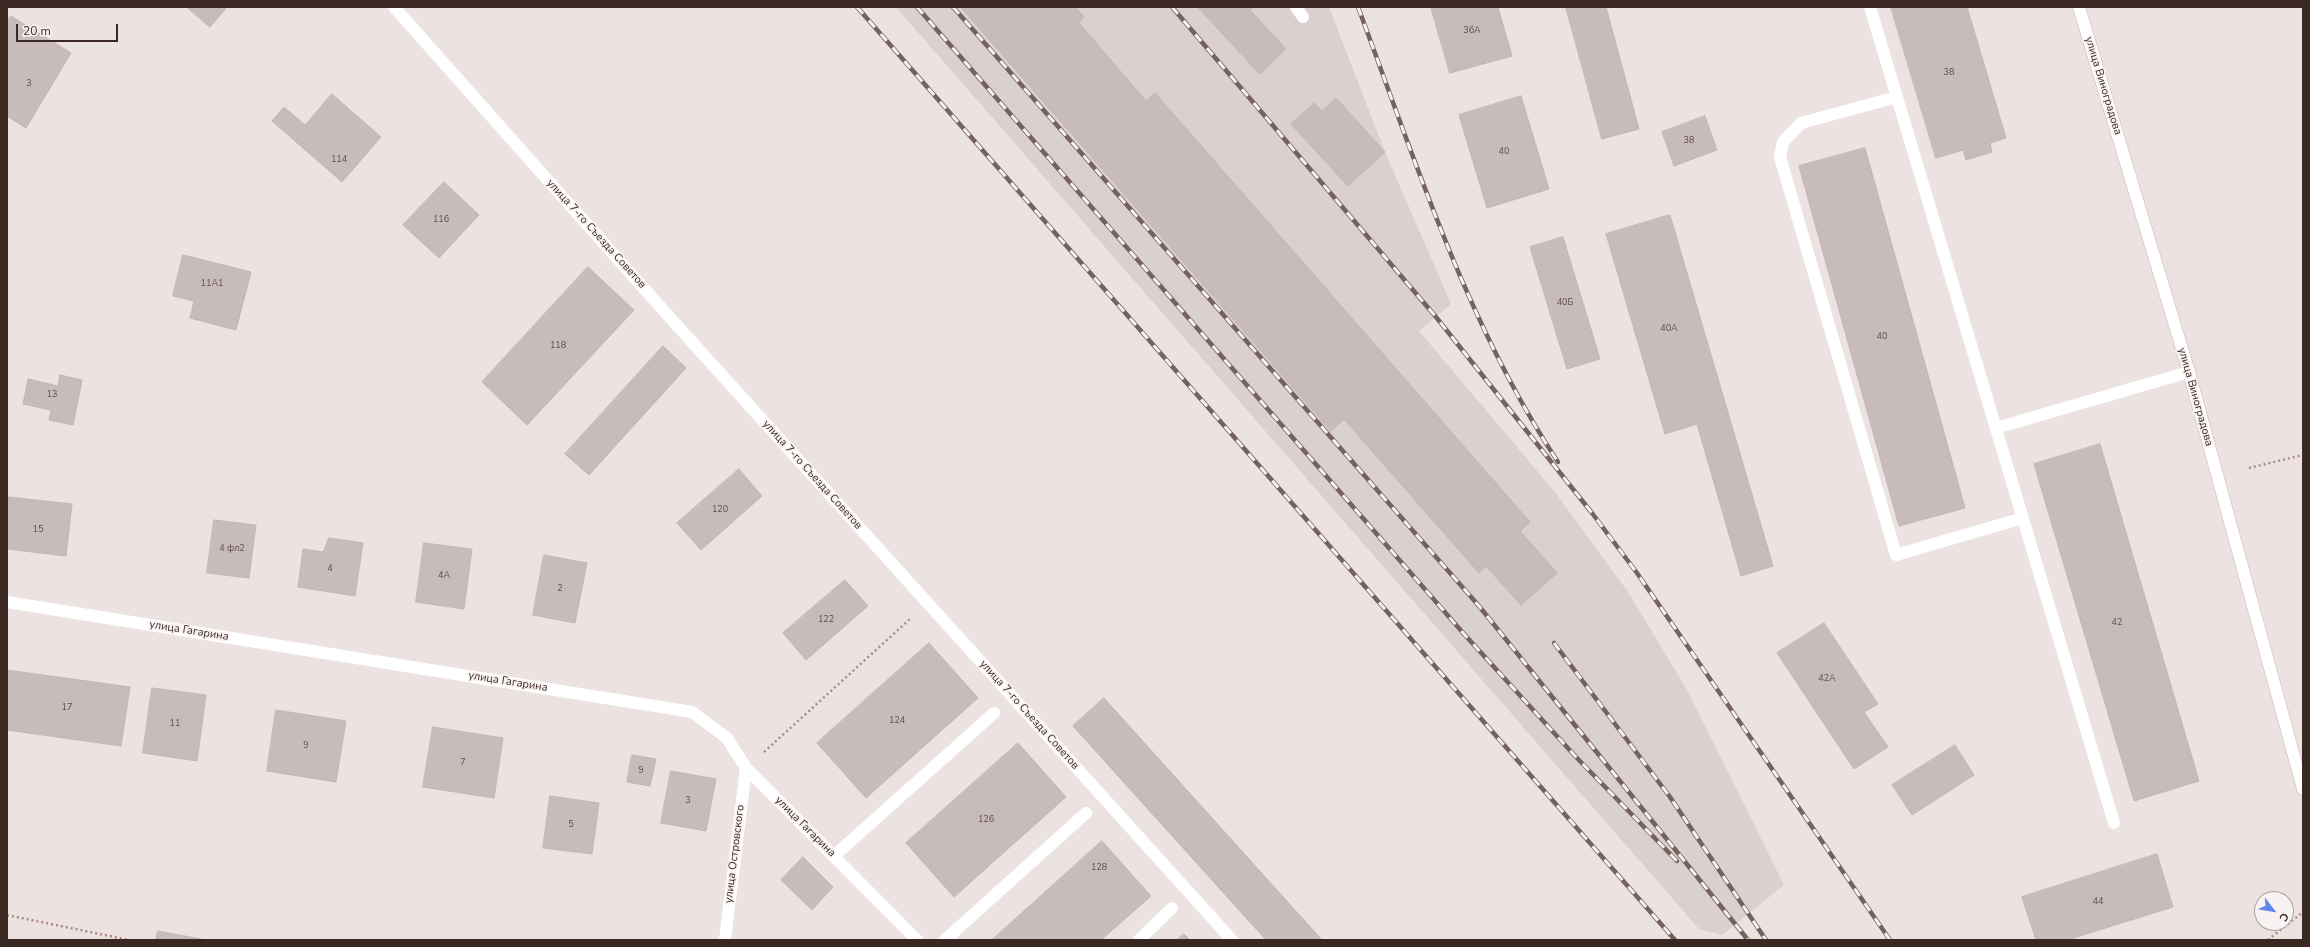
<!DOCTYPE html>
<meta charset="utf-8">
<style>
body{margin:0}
#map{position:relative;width:2310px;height:947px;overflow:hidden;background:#ebe2e1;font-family:"Nunito Sans",sans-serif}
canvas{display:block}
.frame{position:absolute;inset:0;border:8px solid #3b2822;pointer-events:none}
.north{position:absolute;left:2254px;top:891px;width:40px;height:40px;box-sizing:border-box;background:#f8f2f2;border:1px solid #aca19f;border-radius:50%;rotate:121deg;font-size:11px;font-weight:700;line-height:16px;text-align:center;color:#3b2822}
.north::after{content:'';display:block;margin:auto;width:14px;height:18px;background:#6086ea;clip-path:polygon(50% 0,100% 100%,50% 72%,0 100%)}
.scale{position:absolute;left:16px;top:24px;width:102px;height:18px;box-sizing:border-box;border:2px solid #3b2822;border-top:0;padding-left:5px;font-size:12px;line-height:14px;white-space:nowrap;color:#3b2822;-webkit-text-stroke:3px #f8f2f2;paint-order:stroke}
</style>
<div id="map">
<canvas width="2310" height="947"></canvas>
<div class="frame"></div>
<div class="north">С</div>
<div class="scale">20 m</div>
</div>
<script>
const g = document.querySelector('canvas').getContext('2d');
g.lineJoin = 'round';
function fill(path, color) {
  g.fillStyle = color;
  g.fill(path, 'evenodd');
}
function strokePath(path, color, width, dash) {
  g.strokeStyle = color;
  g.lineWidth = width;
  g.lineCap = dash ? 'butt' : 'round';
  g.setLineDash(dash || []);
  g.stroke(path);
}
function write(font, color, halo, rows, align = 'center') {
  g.font = font + ' "Nunito Sans",sans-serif';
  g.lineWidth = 3.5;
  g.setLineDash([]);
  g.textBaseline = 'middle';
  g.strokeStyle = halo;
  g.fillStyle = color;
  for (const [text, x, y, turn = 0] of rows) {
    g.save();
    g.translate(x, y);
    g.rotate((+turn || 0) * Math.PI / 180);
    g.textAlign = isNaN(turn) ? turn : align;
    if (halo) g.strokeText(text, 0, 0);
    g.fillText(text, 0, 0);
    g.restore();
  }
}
fill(new Path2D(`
 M896 7H1329L1385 152 1451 304 1419 331 1555 492 1628 592 1687 690 1784 885 1722 935 1699 929Z`), '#dbd0d0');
const building = new Path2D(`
 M187 7H227L210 27Z
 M961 7H1075L1084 17 1078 22 1146 101 1155 93 1530 522 1520 531 1557 573 1521 605 1486 566 1479 573 1344 419 1331 431Z
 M1198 7H1253L1250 10 1286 49 1260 74Z
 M1431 7H1498L1512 56 1450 73Z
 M1566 7H1606L1639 129 1602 139Z
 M1891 7H1967L2006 138 1990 143 1992 152 1966 160 1963 150 1936 158Z
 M11 16 71 53 26 128 7 116V22Z
 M332 94 381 137 342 182 272 121 284 107 305 125Z
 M1521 96 1549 189 1487 208 1459 115Z
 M1336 98 1385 152 1348 186 1291 124 1314 103 1322 111Z
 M1705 116 1717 150 1674 166 1662 132Z
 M1865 148 1965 508 1899 526 1799 166Z
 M444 182 479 215 439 258 403 225Z
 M1670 215 1773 566 1741 576 1697 424 1665 434 1606 234Z
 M1563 237 1600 359 1567 369 1530 247Z
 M183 255 251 272 236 330 190 318 194 301 173 296Z
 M588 267 634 310 527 425 482 382Z
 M663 346 686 368 589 475 565 454Z
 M60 375 82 380 73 425 49 420 51 410 23 404 28 379 58 386Z
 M2100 444 2199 781 2134 801 2034 464Z
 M739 469 762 496 701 550 677 523Z
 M9 497 72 504 66 556 7 549Z
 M214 520 256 525 249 578 207 573Z
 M329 538 363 543 355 596 298 587 303 549 323 552Z
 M424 543 472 549 464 609 416 602Z
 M544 555 587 563 575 623 533 615Z
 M845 580 868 606 806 660 783 633Z
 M1824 623 1878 704 1864 712 1888 747 1854 769 1777 653Z
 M929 643 978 698 866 798 817 743Z
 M7 670 130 687 121 746 7 730Z
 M152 688 206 695 197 761 143 753Z
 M1104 698 1322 940H1266L1073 726Z
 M276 710 346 721 336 782 267 771Z
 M433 727 503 738 494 798 423 787Z
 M1018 743 1066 797 954 897 906 843Z
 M1955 745 1974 775 1912 815 1892 785Z
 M632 755 656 759 650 786 627 782Z
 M671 771 716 779 706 831 661 823Z
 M550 796 599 803 592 854 543 848Z
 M1102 841 1151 896 1101 940H992Z
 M2157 854 2173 907 2067 940H2036L2022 897Z
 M803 857 833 887 812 910 781 880Z
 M158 931 206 940H156Z
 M1184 934 1190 940H1177Z`);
fill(building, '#c8bbbb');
strokePath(building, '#c4b5b4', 1);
const secondary = new Path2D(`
 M2079 7 2189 372 2303 789`);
strokePath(secondary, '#cab8b5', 13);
strokePath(new Path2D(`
 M2249 468 2303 455
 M764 752 910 619
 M7 915 129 940
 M2268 940 2303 912`), '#ad8a83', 2.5, [2, 3]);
strokePath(new Path2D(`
 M1296 7 1303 17
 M1870 7 2114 823
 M1897 97 1801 123 1783 142 1780 157 1896 555 2023 518
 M1996 428 2189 372
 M834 856 994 713
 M945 940 1086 813
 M1139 940 1172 908`), '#fff', 12);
strokePath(new Path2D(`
 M394 7 664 311 1232 940
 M7 602 692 712 727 738 746 768 917 940
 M725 940 746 768`), '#fff', 12);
strokePath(secondary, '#fff', 12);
const rail = new Path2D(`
 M857 7 1675 940
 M917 7 1464 634 1576 757 1677 861
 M953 7 1479 606 1748 940
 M1172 7 1436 317 1592 513 1637 573 1890 940
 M1358 7C1416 162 1466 323 1558 462
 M1554 643 1670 797 1766 940`);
strokePath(rail, '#76625d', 4.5);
strokePath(rail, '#f8f2f2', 3, [9]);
write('9px', '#5e4d48', null, [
 ["36А",1472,31],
 ["38",1949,73],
 ["3",29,84],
 ["38",1689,141],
 ["40",1504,152],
 ["114",339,160],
 ["116",441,220],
 ["11А1",212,284],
 ["40Б",1565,303],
 ["40А",1669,329],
 ["40",1882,337],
 ["118",558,346],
 ["13",52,395],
 ["120",720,510],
 ["15",38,530],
 ["4 фл2",232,549],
 ["4",330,569],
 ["4А",444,576],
 ["2",560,589],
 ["122",826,620],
 ["42",2117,623],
 ["42А",1827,679],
 ["17",67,708],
 ["124",897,721],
 ["11",175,724],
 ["9",306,746],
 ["7",463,763],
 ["9",641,771],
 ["3",688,801],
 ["126",986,820],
 ["5",571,825],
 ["128",1099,868],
 ["44",2098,902]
]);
write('11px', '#3b2822', '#f8f2f2', [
 ["улица Виноградова",2103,86,73],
 ["улица 7-го Съезда Советов",596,234,48],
 ["улица Виноградова",2195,397,74],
 ["улица 7-го Съезда Советов",812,475,48],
 ["улица Гагарина",189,631,9],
 ["улица Гагарина",508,682,9],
 ["улица 7-го Съезда Советов",1029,715,48],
 ["улица Гагарина",805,827,45],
 ["улица Островского",735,854,-83]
]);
</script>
